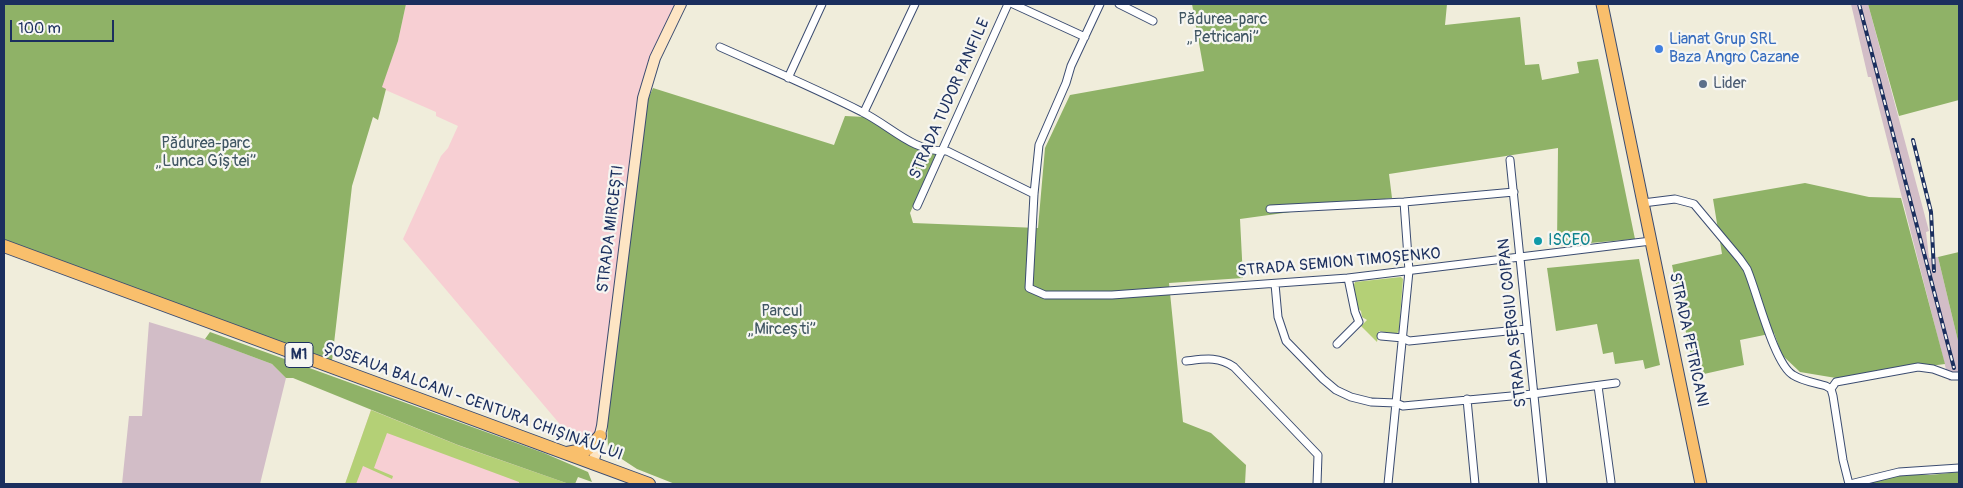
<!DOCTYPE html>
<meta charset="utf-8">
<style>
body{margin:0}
#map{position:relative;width:1963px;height:488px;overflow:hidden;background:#f0eddb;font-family:Pangolin,sans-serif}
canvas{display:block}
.frame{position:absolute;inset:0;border:5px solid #1b2f5e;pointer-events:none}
.scale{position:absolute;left:10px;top:20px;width:104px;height:22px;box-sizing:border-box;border:2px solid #1b2f5e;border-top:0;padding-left:6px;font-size:15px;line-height:18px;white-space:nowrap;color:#1b2f5e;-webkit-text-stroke:4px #f6f6f2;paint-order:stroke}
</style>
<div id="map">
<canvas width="1963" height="488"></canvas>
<div class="frame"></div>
<div class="scale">100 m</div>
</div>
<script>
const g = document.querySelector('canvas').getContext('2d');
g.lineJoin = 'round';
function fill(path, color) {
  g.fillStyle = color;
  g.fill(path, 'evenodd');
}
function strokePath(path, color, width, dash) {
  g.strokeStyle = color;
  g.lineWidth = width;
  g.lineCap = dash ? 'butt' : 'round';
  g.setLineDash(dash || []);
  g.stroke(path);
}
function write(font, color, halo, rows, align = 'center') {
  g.font = font + ' Pangolin,sans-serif';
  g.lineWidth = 4.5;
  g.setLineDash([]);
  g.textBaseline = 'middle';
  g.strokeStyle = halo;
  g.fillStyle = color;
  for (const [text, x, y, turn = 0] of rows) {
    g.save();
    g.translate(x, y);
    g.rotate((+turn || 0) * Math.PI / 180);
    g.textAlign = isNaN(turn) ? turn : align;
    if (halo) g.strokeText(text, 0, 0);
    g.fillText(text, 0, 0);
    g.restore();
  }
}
fill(new Path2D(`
 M406 4H678L649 66 598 426 592 443 581 445 575 442 403 239 441 156 448 148 458 126 436 116V112L381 88 398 41Z
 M371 410 458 445 569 484H345Z`), '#f7cfd3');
fill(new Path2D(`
 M1851 4H1868L1929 231 1926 232 1929 258 1938 257 1959 345V377L1949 381 1871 77H1868Z
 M149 322 208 340 272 364 286 378 260 484H122L129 416H142Z`), '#d2bdc7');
fill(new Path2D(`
 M1401 277 1403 279 1399 330 1397 334 1379 331 1377 342 1361 326 1367 320 1362 317 1361 311 1357 308 1353 287 1355 282Z
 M371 410 460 446 569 484H519V482L387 433 374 468 393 476 392 479 363 466 356 484H345Z`), '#b4d076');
fill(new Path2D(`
 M4 4H406L398 41 382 87 386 89 378 120 373 117 352 186 332 361 4 240Z
 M1192 4H1447L1445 25 1520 17 1525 65 1539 64 1542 80 1579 73 1577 62 1598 59 1635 239 1557 246 1558 148 1389 174 1392 198 1240 219 1243 278 1169 283 1183 422 1211 433 1246 465 1245 484H675L637 469 608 450 607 417 644 108 653 88 834 145 845 116 865 117 892 135 936 154 910 213 913 223 1038 228 1045 148 1070 95 1204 71Z
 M1868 4H1959V100L1899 116Z
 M1805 183 1869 197 1901 198 1945 364 1836 378 1800 372 1782 355 1774 333 1740 340 1744 365 1695 376 1672 265 1722 254 1713 199Z
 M1959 252V345L1938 257Z
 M1639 259 1660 365 1645 369 1643 360 1615 364 1613 352 1603 354 1597 324 1556 331 1547 268Z
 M210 332 544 453 588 472 592 482 578 477 575 484H569L458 445 293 378H286L272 364 205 339Z
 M1959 472V484H1859L1897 475 1906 476 1912 474 1930 475Z`), '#8fb267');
const street = new Path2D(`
 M1013 4 1085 37
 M1100 4 1071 66 1066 83 1039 145 1034 194 1029 288 1045 295H1112L1348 278 1651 241
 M1119 4 1153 21
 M720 47C767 68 815 88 862 112 891 126 912 152 947 151L1034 194
 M788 78 822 4
 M864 112 915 4
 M1510 160 1543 484
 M1643 203 1675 199 1694 204 1740 259 1747 269C1757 292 1774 364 1793 375 1802 381 1816 383 1826 386L1831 389 1833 396 1843 460 1849 484
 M917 206 1008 4
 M1270 209 1404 202 1514 192
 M1275 284 1278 317 1286 341 1323 379 1336 390 1351 397 1371 402 1396 403 1403 406 1533 394 1616 383
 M1381 336 1403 338 1409 341 1527 329
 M1337 344 1359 322 1355 312 1348 278
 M1186 361C1204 359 1218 356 1234 367L1318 455 1317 484
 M1598 386 1611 482
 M1831 389 1836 382 1918 367 1933 369 1952 376H1959
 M1467 399 1475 484
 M1388 484 1409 271 1404 202
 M1850 484 1899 472 1959 468`);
const secondary = new Path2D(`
 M593 464 602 426 643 98 655 58 681 4`);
const primary = new Path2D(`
 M1602 4 1701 484`);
const highway = new Path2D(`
 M4 246 649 484
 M567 453 588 449 600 436`);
strokePath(street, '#3b4c71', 9);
strokePath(secondary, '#3b4c71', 12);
strokePath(primary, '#3b4c71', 13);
strokePath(highway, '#3b4c71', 14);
strokePath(street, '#fff', 7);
strokePath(secondary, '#fde5c4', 10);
strokePath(primary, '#f9bf6c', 11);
strokePath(highway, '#f9bf6c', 12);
const rail = new Path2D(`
 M1859 4 1954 368
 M1913 140 1931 212 1934 271`);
strokePath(rail, '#1b2f5e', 4);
strokePath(rail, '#f6f6f2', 2, [5.5]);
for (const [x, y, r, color] of [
 [1659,49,5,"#3f7fe0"],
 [1703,84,5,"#5c6f8a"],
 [1538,241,5,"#0f9aa8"]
]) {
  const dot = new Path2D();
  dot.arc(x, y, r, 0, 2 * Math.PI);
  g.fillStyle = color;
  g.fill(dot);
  strokePath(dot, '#f6f6f2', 2);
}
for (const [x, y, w] of [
 [299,355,28]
]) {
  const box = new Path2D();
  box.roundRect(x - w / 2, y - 12.5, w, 25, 4);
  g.fillStyle = '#f6f6f2';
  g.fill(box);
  strokePath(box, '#1b2f5e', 1);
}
write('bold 15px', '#1b2f5e', null, [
 ["M1",299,355]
]);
write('16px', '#415764', '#f6f6f2', [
 ["Pădurea-parc",1223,20],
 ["„Petricani”",1223,38],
 ["Pădurea-parc",206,144],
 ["„Lunca Gîștei”",206,162],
 ["Parcul",782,312],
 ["„Mircești”",782,330]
]);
write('16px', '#366cbe', '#f6f6f2', [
 ["Lianat Grup SRL",1669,40],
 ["Baza Angro Cazane",1669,58]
], 'left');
write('16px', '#4e5e75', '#f6f6f2', [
 ["Lider",1713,84]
], 'left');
write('16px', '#1b2f5e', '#f6f6f2', [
 ["STRADA TUDOR PANFILE",950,99,-66],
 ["STRADA MIRCEȘTI",611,229,-83],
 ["STRADA SEMION TIMOȘENKO",1339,263,-5],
 ["STRADA SERGIU COIPAN",1513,323,-96],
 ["STRADA PETRICANI",1688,340,78],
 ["ȘOSEAUA BALCANI - CENTURA CHIȘINĂULUI",473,402,20]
]);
write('16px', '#0d838f', '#f6f6f2', [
 ["ISCEO",1548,241]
], 'left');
</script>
